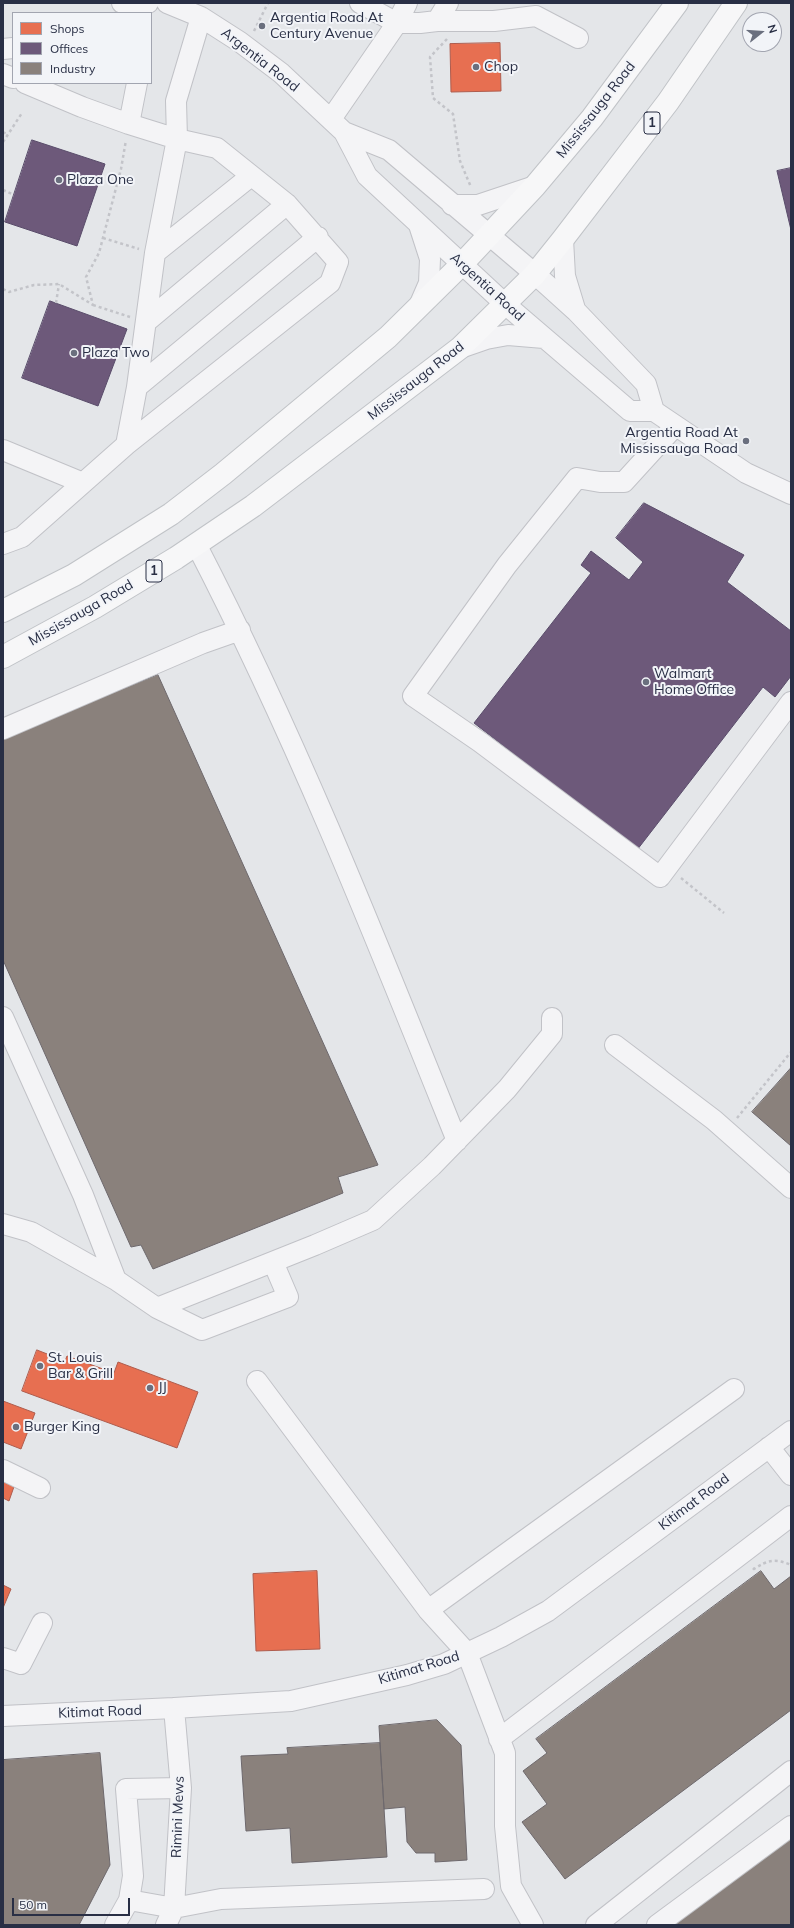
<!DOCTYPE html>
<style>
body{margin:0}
#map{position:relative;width:794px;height:1928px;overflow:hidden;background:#e4e6e9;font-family:Mulish,sans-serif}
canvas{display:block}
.frame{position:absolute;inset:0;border:4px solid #292f45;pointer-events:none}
.legend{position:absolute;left:12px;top:12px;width:140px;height:72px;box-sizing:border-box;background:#f2f4f8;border:1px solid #a2a5b0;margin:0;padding:5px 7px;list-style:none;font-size:12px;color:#292f45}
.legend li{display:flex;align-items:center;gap:8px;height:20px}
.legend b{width:20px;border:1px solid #a2a5b0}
.north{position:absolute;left:742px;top:12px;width:40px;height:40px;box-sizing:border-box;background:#f2f4f8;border:1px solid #a2a5b0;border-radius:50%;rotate:73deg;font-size:11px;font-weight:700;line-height:16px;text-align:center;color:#292f45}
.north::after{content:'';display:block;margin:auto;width:14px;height:18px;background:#6a6f7e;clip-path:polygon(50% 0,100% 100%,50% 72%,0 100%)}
.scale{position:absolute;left:12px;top:1898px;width:118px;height:18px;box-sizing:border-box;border:2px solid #292f45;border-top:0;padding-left:5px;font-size:12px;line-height:14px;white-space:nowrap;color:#292f45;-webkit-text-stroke:3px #f2f4f8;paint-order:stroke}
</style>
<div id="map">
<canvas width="794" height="1928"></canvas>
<div class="frame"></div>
<ul class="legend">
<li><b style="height:11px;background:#e76f51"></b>Shops</li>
<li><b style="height:11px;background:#6d597a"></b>Offices</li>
<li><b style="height:11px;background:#8a817c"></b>Industry</li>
</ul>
<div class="north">N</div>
<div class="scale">50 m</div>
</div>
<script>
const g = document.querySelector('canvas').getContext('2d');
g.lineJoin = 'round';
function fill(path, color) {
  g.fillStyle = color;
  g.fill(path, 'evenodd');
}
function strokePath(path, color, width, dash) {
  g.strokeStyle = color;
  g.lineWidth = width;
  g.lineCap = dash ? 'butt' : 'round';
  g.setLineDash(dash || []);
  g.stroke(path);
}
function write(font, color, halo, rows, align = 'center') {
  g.font = font + ' Mulish,sans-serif';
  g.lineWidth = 4;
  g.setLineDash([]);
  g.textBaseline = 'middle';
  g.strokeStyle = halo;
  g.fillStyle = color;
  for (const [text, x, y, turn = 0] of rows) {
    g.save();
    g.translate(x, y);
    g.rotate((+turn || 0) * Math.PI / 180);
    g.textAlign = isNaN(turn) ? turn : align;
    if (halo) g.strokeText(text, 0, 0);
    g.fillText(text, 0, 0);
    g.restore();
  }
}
const shops = new Path2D(`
 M500 43 501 91 451 92 450 44Z
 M37 1350 65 1361 67 1356 114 1373 118 1362 198 1392 177 1448 22 1391Z
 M3 1401 35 1413 21 1449 3 1442Z
 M3 1473 17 1478 9 1501 3 1498Z
 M317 1571 320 1649 256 1651 253 1574Z
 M3 1585 11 1589 3 1608Z`);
fill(shops, '#e76f51');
strokePath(shops, '#ae5c4d', 1);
const offices = new Path2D(`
 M32 140 105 164 77 246 5 222Z
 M791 168V230L777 171Z
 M50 301 127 329 98 406 22 378Z
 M644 503 744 555 727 582 791 631V676L775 697 763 687 637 850 474 723 591 573 581 565 591 551 629 580 643 562 616 538Z`);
fill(offices, '#6d597a');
strokePath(offices, '#594c6a', 1);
const industry = new Path2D(`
 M158 675 378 1165 338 1177 343 1193 153 1269 141 1245 131 1247 3 960V737Z
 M791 1068V1146L752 1112Z
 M761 1571 774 1589 791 1576V1710L565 1879 522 1822 547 1804 523 1771 547 1753 536 1739Z
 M437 1720 461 1745 467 1860 435 1862V1853H416L407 1842 405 1807 384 1809 379 1726Z
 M380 1743 387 1857 292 1863 290 1828 246 1831 241 1756 288 1754 287 1748Z
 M100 1753 110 1865 79 1925H3V1760Z
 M791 1829V1925H660Z`);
fill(industry, '#8a817c');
strokePath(industry, '#6d686c', 1);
const minor = new Path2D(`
 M122 3 140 7 148 3
 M167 3 201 17 240 42 281 73 344 132 367 176 505 304 630 411H654
 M407 3 397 23H420L437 21 448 3
 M437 21H494L536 16 578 38
 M3 49 13 48
 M3 74 13 78
 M25 83 82 107 129 124 177 139 217 148 287 204 338 262 330 283 126 445
 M331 119 397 23 360 3
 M129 124 137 83
 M344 132 389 150 535 274 576 311 646 384 654 411 746 473 791 494
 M452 205H478L535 186
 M419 225 430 259 429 283 419 306
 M563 239 565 276 575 309
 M155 253 251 176
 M146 322 287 204
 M460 348 486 339 508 335 544 338
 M137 387 318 237
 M675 426 624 482H600L577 478 507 565 413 696 480 742 660 877 791 702
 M3 450 83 483
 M3 544 22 537 126 445 137 387 155 253 177 139 176 101 201 17
 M196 544C296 737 376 939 457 1141
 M3 729 203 643 240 630
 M3 1017 83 1195 116 1280
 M615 1045 714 1120 791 1188
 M3 1224 31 1232 116 1280 157 1308 315 1245 373 1220 432 1166 507 1089 552 1034V1018
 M157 1308 202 1330 288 1297 273 1262
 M257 1381 428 1610 467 1653 505 1753V1826L511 1886 533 1925
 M769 1447 791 1475
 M3 1470 40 1488
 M428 1610 734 1389
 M3 1658 21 1664 42 1623
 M3 1716 174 1708 291 1701 407 1675 444 1664 501 1637 548 1611 791 1431
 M499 1739 791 1516
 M129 1900 174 1908 221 1899 484 1889
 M115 1925 129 1900 133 1876 126 1789 181 1788
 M166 1925 174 1908 181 1788 174 1708
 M596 1925 791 1771
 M657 1925 791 1826`);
const major = new Path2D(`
 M3 611 74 575 171 514 223 474 388 337 462 264 535 186 592 118 677 3
 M3 657 95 607 176 558 253 506 460 348 535 274 563 239 668 102 736 3`);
strokePath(minor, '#c1c2c7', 22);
strokePath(major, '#c0c3c7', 24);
strokePath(new Path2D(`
 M254 31 268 3
 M447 39 430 57 433 98 453 114 460 161 471 187
 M3 132 8 135
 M3 142 22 113
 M3 190 14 195
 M103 238 139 249
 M3 289 9 292 34 285 59 284 93 305 86 277 99 253 121 169 126 140
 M56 303 59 284
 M93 305 130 317
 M681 878 724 913
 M737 1118 791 1052
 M753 1568 754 1569C768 1560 775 1558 791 1565`), '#c3c4c9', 2.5, [3, 3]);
strokePath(minor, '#f4f4f6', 20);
strokePath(major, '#f7f7f8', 22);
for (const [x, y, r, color] of [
 [262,26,4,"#6a6f7e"],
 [476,67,4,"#6a6f7e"],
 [59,180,4,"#6a6f7e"],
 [74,353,4,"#6a6f7e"],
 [746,441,4,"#6a6f7e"],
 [646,682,4,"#6a6f7e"],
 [40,1366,4,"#6a6f7e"],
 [150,1388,4,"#6a6f7e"],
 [16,1427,4,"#6a6f7e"]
]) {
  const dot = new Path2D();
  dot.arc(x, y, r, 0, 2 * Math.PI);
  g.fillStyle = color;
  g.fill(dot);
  strokePath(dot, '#f2f4f8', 1.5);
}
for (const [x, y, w] of [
 [652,123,16],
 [154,571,16]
]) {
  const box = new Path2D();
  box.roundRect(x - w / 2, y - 11, w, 22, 3);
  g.fillStyle = '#f2f4f8';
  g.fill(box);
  strokePath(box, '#292f45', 1);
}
write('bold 13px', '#292f45', null, [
 ["1",652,123],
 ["1",154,571]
]);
write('14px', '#292f45', '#f2f4f8', [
 ["Argentia Road At",270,18],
 ["Century Avenue",270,34],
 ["Chop",484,67],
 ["Plaza One",67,180],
 ["Plaza Two",82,353],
 ["Argentia Road At",738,433,"right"],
 ["Mississauga Road",738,449,"right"],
 ["Walmart",654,674],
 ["Home Office",654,690],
 ["St. Louis",48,1358],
 ["Bar & Grill",48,1374],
 ["JJ",158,1388],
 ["Burger King",24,1427]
], 'left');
write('14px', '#292f45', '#f2f4f8', [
 ["Argentia Road",260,60,38],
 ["Mississauga Road",596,110,-52],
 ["Argentia Road",487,287,42],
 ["Mississauga Road",416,381,-38],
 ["Mississauga Road",81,613,-30],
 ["Kitimat Road",694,1502,-37],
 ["Kitimat Road",419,1668,-17],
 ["Kitimat Road",100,1712,-2],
 ["Rimini Mews",178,1817,-88]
]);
</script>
